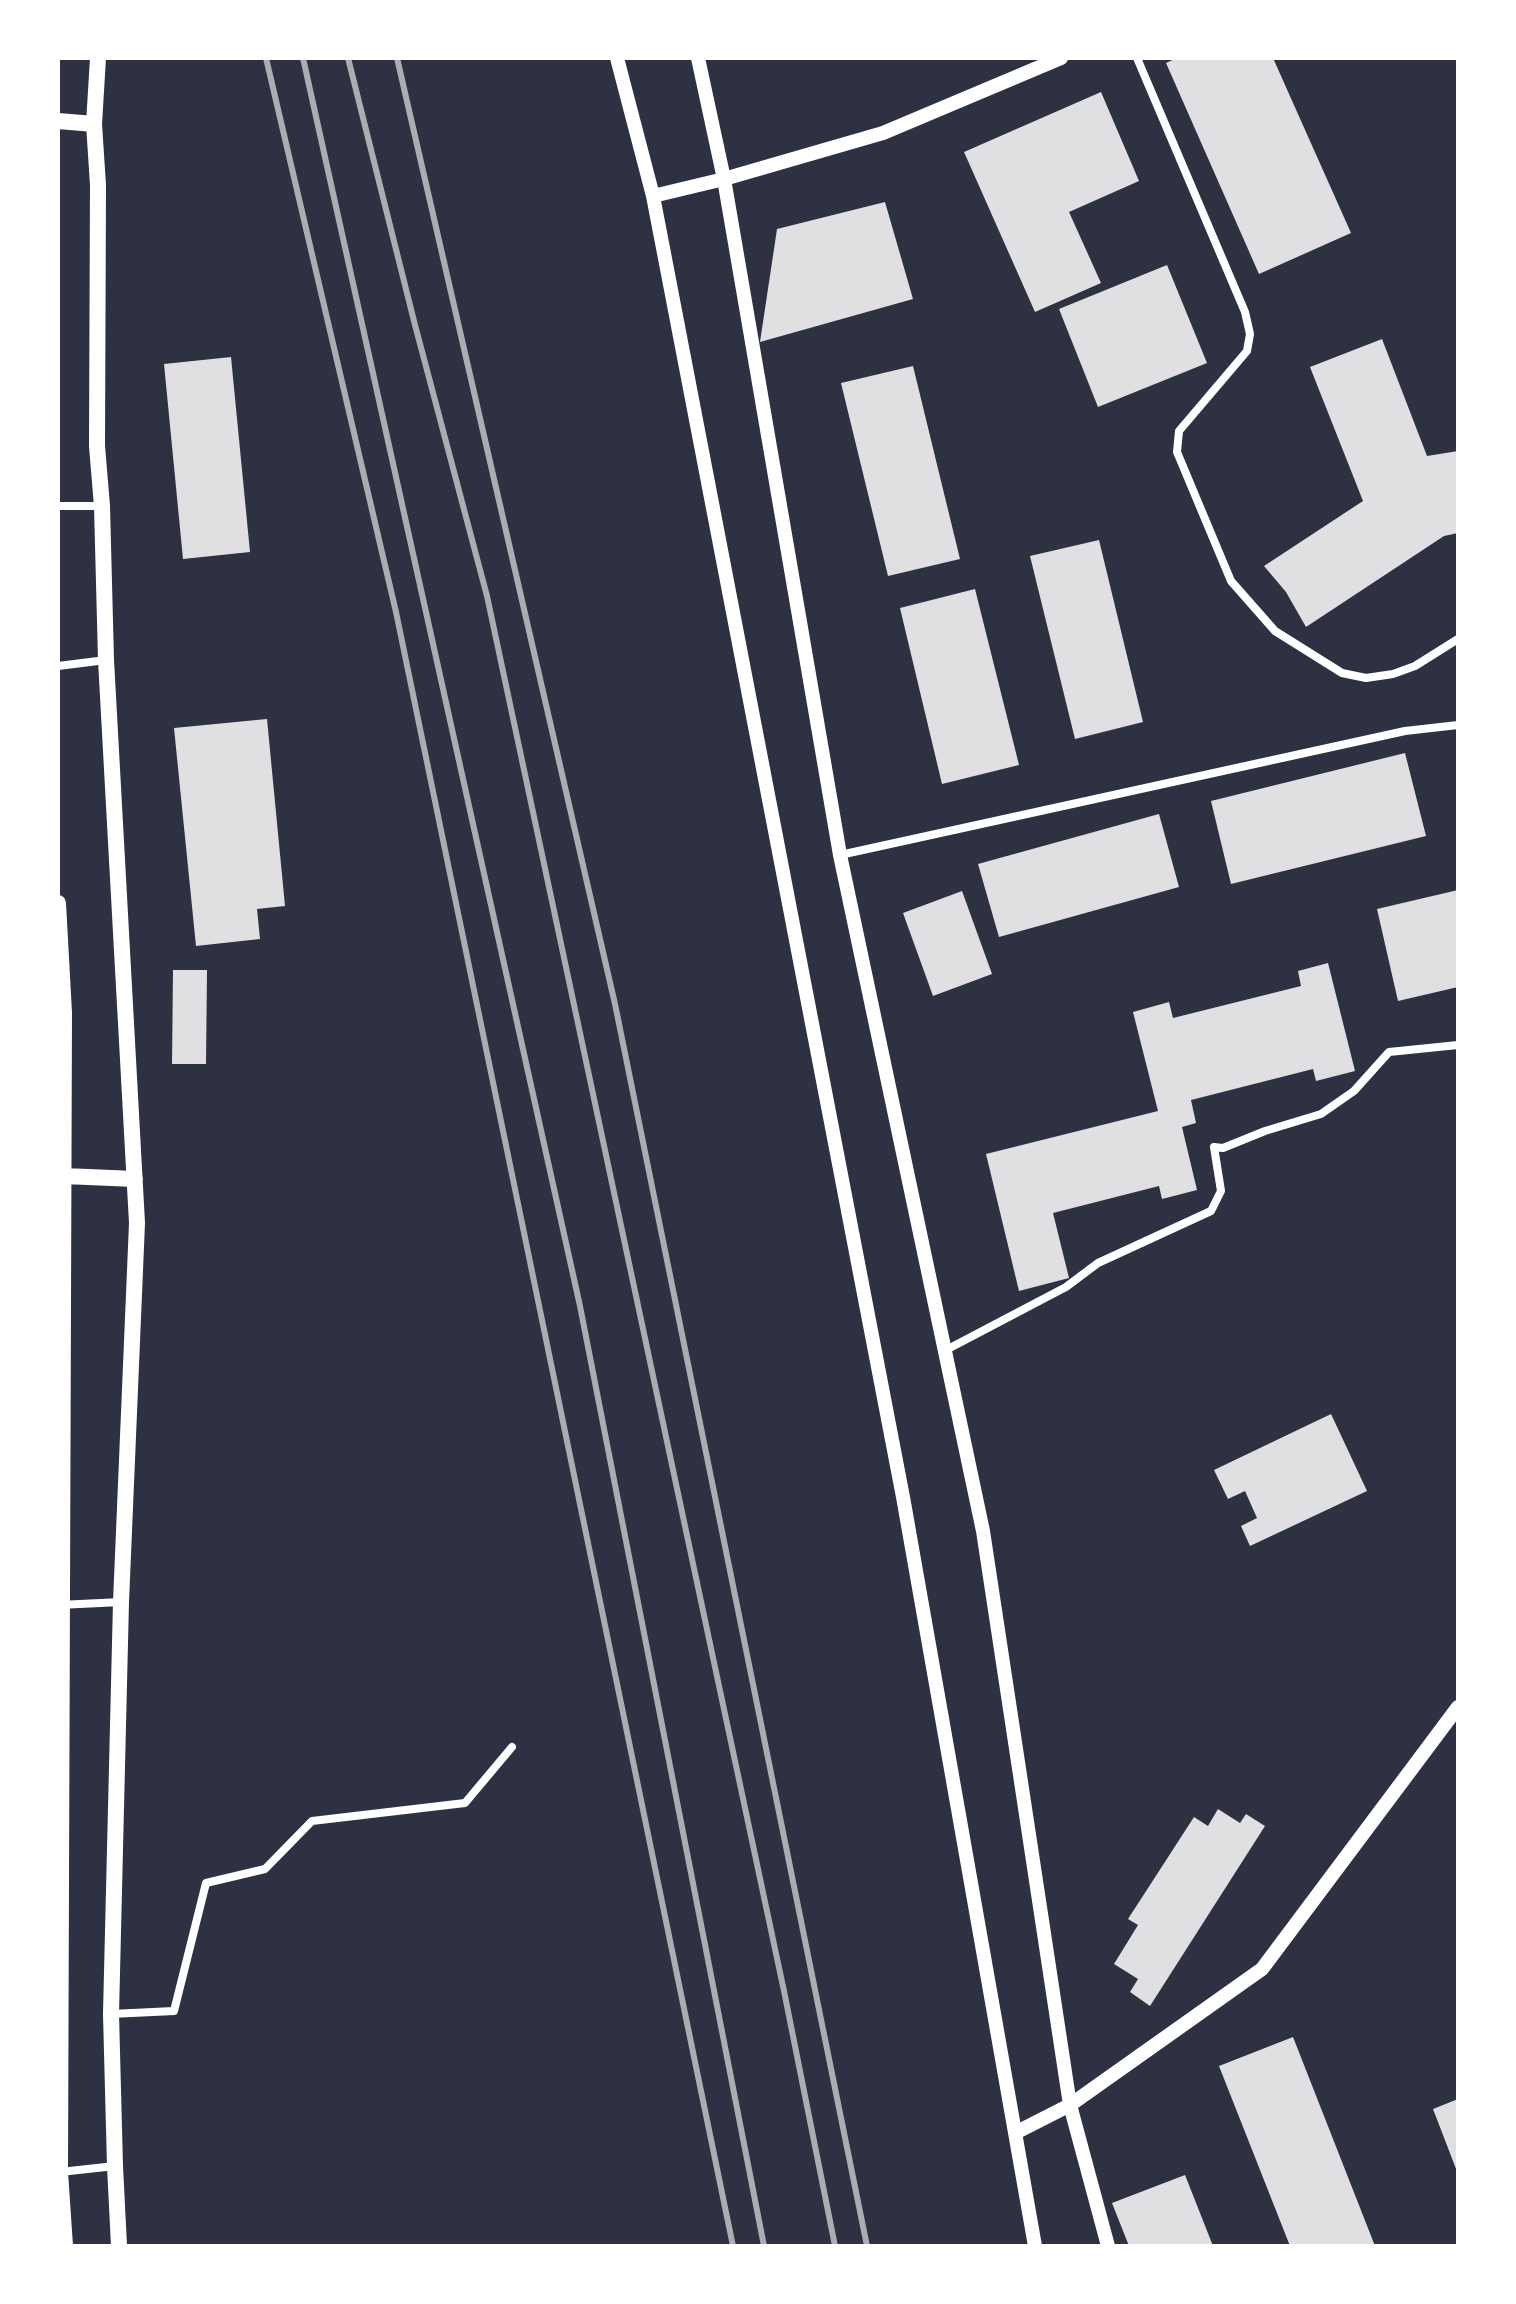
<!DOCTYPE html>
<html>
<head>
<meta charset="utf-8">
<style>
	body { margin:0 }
	#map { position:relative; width:1516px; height:2304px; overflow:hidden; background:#2d3142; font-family:Rubik,sans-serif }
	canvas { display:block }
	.frame { position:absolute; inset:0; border:60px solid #fff; pointer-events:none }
</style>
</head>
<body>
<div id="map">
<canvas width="1516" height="2304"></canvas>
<div class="frame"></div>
</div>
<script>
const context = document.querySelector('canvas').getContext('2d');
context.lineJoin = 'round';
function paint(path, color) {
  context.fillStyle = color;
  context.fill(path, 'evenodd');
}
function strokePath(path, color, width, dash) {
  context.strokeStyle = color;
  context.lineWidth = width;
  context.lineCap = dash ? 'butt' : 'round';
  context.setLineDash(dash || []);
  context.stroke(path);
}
const building = new Path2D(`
	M 1177,58 L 1273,58 L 1351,233 L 1259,274 L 1166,63 Z
	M 1101,92 L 1139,181 L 1069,212 L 1101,283 L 1035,312 L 964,152 Z
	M 885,202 L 913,299 L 760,342 L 777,229 Z
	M 1167,265 L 1207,363 L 1098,407 L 1059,309 Z
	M 1382,339 L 1427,456 L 1458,451 L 1458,533 L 1444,536 L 1306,627 L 1286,592 L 1264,566 L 1363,501 L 1310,367 Z
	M 231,357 L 250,552 L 183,559 L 164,364 Z
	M 913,366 L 960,559 L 888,576 L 841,383 Z
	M 1099,540 L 1143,722 L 1075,739 L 1030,556 Z
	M 975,589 L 1019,765 L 942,784 L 900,608 Z
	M 267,719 L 285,906 L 257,909 L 260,939 L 196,946 L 174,728 Z
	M 1405,753 L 1426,836 L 1231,884 L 1211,801 Z
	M 1159,814 L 1179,887 L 999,937 L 978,864 Z
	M 1458,890 L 1458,987 L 1398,1001 L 1377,909 Z
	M 962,891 L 992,974 L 933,996 L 903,913 Z
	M 1328,963 L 1355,1071 L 1316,1081 L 1313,1069 L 1191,1100 L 1196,1123 L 1182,1127 L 1197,1190 L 1162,1199 L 1159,1186 L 1053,1213 L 1069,1278 L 1019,1291 L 986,1154 L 1158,1111 L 1133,1012 L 1169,1002 L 1173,1018 L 1301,986 L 1298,971 Z
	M 173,970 L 207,970 L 206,1064 L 172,1064 Z
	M 1331,1414 L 1367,1491 L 1250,1546 L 1241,1526 L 1257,1518 L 1245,1491 L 1228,1499 L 1214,1470 Z
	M 1218,1809 L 1240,1823 L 1246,1814 L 1265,1826 L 1150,2006 L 1130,1992 L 1138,1979 L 1114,1964 L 1138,1925 L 1128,1919 L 1194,1817 L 1208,1826 Z
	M 1293,2037 L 1375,2246 L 1290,2246 L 1219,2066 Z
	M 1458,2099 L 1458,2174 L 1433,2109 Z
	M 1185,2175 L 1213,2246 L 1129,2246 L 1112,2203 Z`);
const minor = new Path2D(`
	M 1137,58 L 1245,312 L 1250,334 L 1247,351 L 1179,431 L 1177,452 L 1231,581 L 1275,631 L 1342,673 L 1366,678 L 1393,674 L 1415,666 L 1458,639
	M 58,506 L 101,506
	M 58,666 L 106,660
	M 840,855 L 1405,731 L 1458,725
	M 946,1350 L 1066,1287 L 1098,1263 L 1211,1211 L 1221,1191 L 1214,1147 L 1223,1148 L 1265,1131 L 1321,1114 L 1354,1091 L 1389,1052 L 1458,1045
	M 59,1605 L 121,1602
	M 111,2014 L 174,2011 L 206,1883 L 265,1869 L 312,1821 L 465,1803 L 512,1747
	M 60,2172 L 115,2166`);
const tertiary = new Path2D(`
	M 617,58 L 653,196 L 903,1497 L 1035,2246
	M 698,58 L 724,179 L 840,855 L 983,1531 L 1070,2105 L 1108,2246
	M 653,196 L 724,179 L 883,133 L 1061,58
	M 1015,2133 L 1070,2105 L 1262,1969 L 1458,1707`);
const secondary = new Path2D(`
	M 98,58 L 94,124 L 98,185 L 97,446 L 102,506 L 106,660 L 137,1223 L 121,1602 L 111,2014 L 115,2166 L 119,2246
	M 58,121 L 94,124
	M 58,903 L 64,1013 L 60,2172 L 65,2246
	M 64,1176 L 135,1179`);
const rail = new Path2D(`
	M 266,58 L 396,612 L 733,2246
	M 303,58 L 580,1306 L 764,2246
	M 348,58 L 415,325 L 487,596 L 784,1991 L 835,2246
	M 397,58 L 615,1004 L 867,2246`);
paint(building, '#e0e0e3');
strokePath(minor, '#fff', 8);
strokePath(tertiary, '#fff', 14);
strokePath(secondary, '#fff', 16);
strokePath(rail, '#abadb3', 6);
</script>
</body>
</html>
